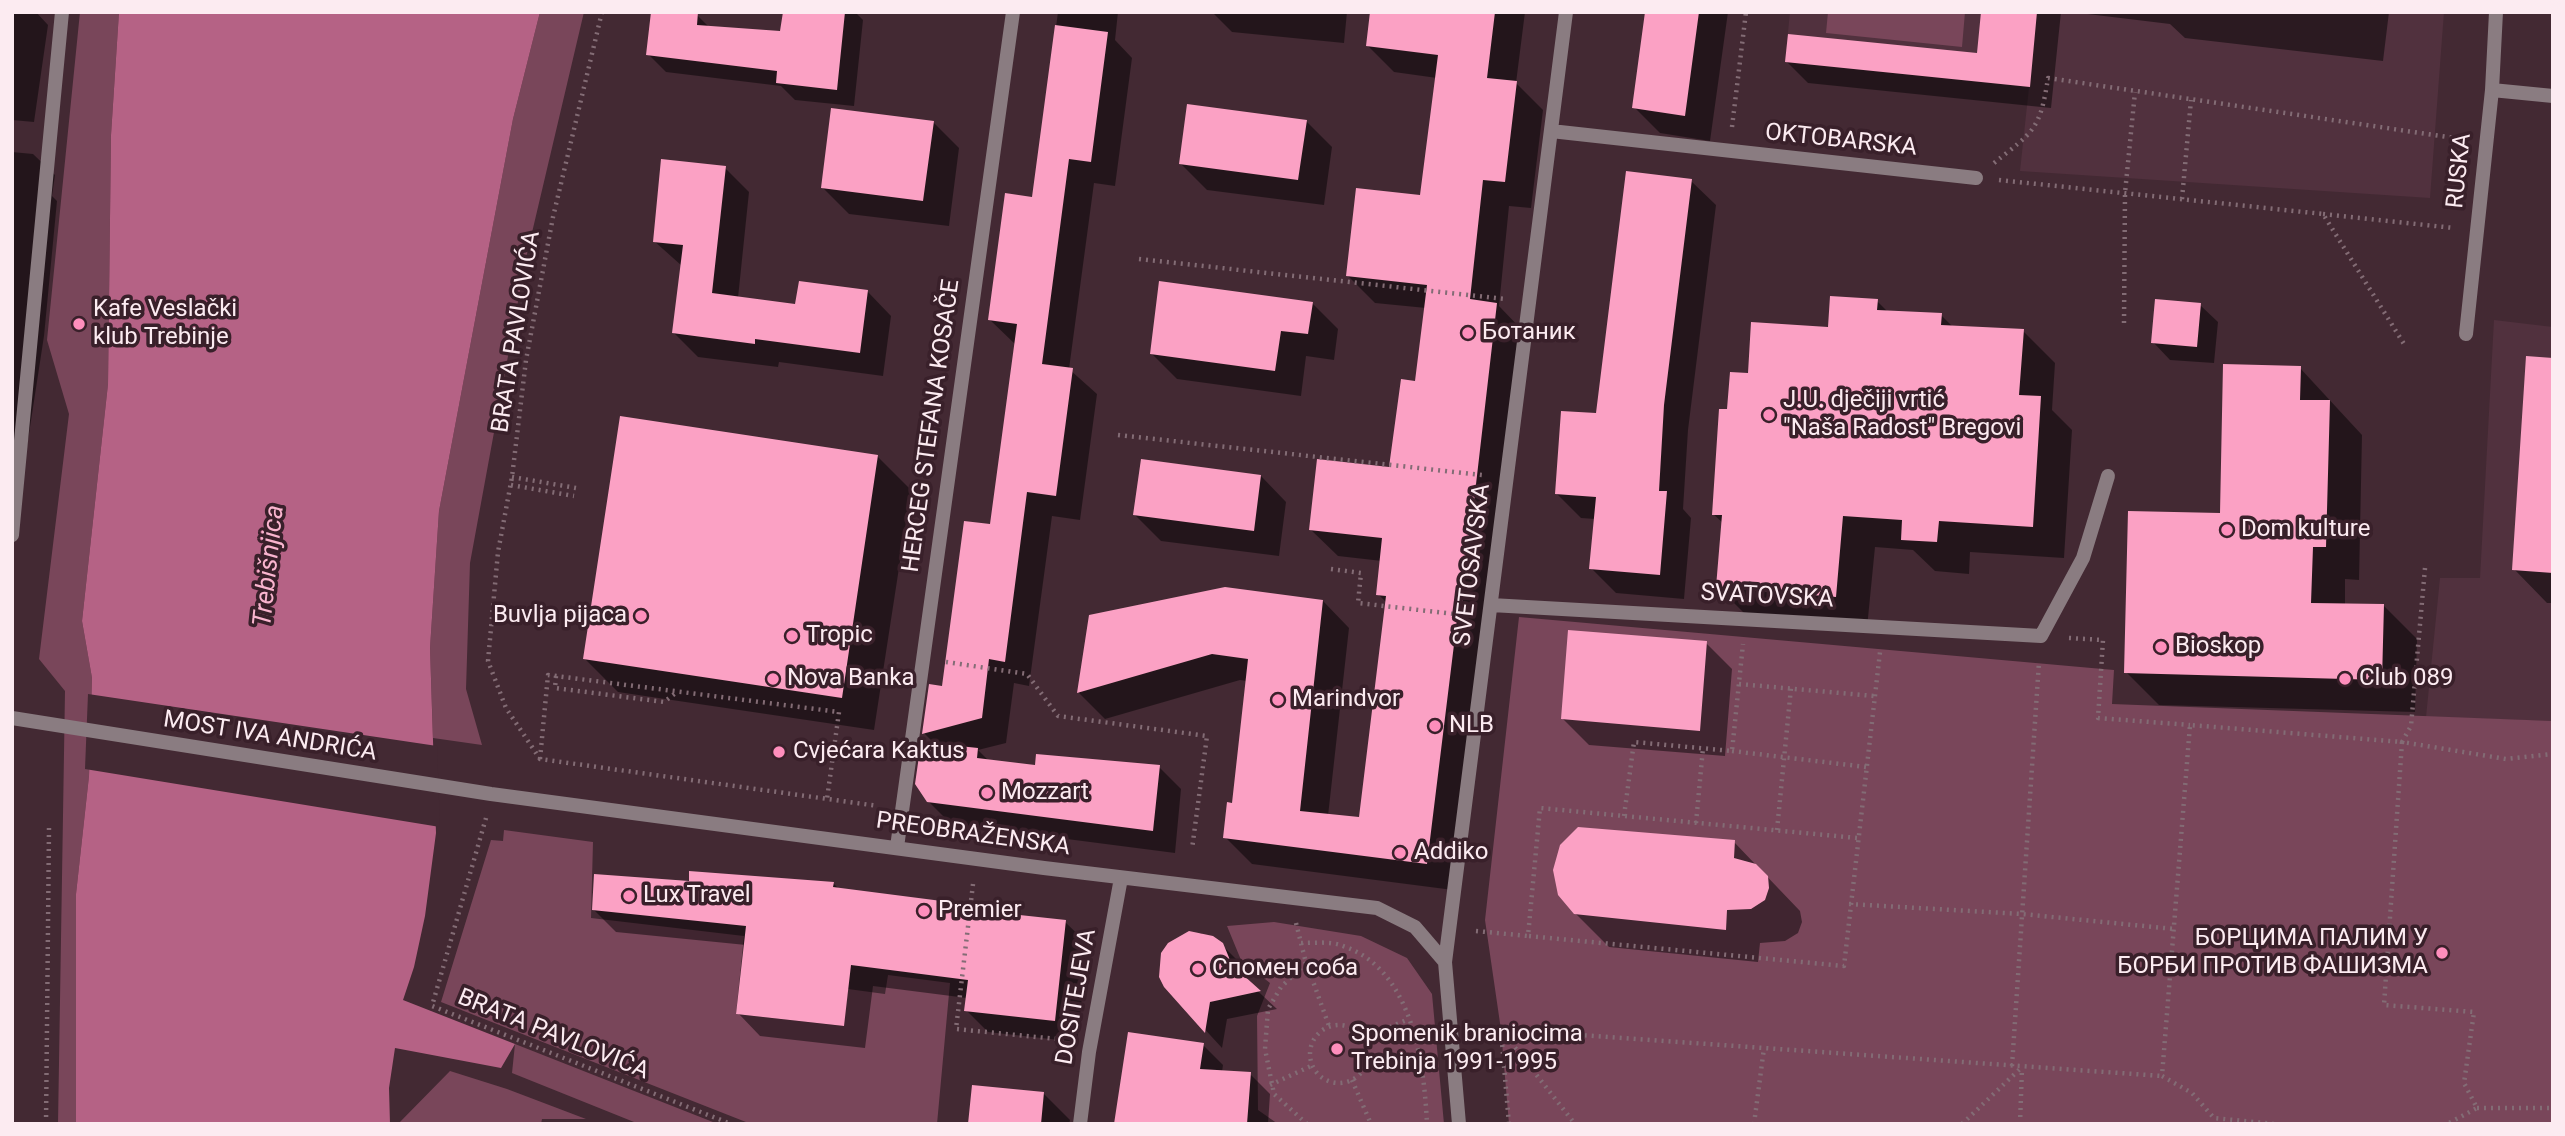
<!DOCTYPE html>
<html>
<head>
<meta charset="utf-8">
<style>
	body { margin:0 }
	#map { position:relative; width:2565px; height:1136px; overflow:hidden; background:#432933; font-family:Roboto,sans-serif }
	canvas { display:block }
	.frame { position:absolute; inset:0; border:14px solid #fcebf1; pointer-events:none }
</style>
</head>
<body>
<div id="map">
<canvas width="2565" height="1136"></canvas>
<div class="frame"></div>
</div>
<script>
const context = document.querySelector('canvas').getContext('2d');
context.lineJoin = 'round';
function paint(path, color) {
  context.fillStyle = color;
  context.fill(path, 'evenodd');
}
function strokePath(path, color, width, dash) {
  context.strokeStyle = color;
  context.lineWidth = width;
  context.lineCap = dash ? 'butt' : 'round';
  context.setLineDash(dash || []);
  context.stroke(path);
}
function write(font, color, halo, rows, align = 'center') {
  context.font = font + ' Roboto,sans-serif';
  context.lineWidth = 7;
  context.setLineDash([]);
  context.textBaseline = 'middle';
  context.strokeStyle = halo;
  context.fillStyle = color;
  for (const [text, x, y, turn = 0] of rows) {
    context.save();
    context.translate(x, y);
    context.rotate((+turn || 0) * Math.PI / 180);
    context.textAlign = isNaN(turn) ? turn : align;
    if (halo) context.strokeText(text, 0, 0);
    context.fillText(text, 0, 0);
    context.restore();
  }
}
const built = new Path2D(`
	M 1790,12 L 2444,12 L 2430,198 L 2020,171 L 2029,87 L 1785,62 Z
	M 2494,320 L 2553,327 L 2553,721 L 2426,717 L 2440,578 L 2480,578 Z`);
const green = new Path2D(`
	M 80,12 L 119,12 L 111,135 L 108,384 L 82,621 L 92,678 L 89,776 L 76,894 L 76,1124 L 58,1124 L 65,691 L 39,659 L 69,414 L 47,340 Z
	M 540,12 L 584,12 L 526,258 L 470,563 L 466,689 L 482,745 L 433,738 L 430,648 L 439,511 L 513,119 Z
	M 1828,12 L 1965,12 L 1962,47 L 1826,33 Z
	M 1519,617 L 2114,670 L 2112,704 L 2553,721 L 2553,1124 L 1509,1124 L 1501,1030 L 1485,920 Z
	M 504,830 L 593,842 L 591,918 L 744,936 L 736,1014 L 843,1026 L 848,989 L 885,994 L 888,975 L 950,983 L 937,1124 L 751,1124 L 441,1002 L 491,840 L 503,841 Z
	M 1274,922 L 1361,936 L 1407,958 L 1432,994 L 1444,1124 L 1278,1124 L 1258,1110 L 1257,1016 L 1270,983 L 1241,960 L 1227,926 Z
	M 515,1044 L 718,1124 L 639,1124 L 512,1073 Z
	M 450,1071 L 507,1089 L 586,1119 L 542,1119 L 541,1124 L 398,1124 Z`);
const water = new Path2D(`
	M 119,12 L 540,12 L 513,119 L 439,511 L 430,648 L 436,833 L 425,916 L 414,967 L 403,1000 L 515,1044 L 501,1068 L 395,1048 L 389,1088 L 390,1124 L 76,1124 L 76,894 L 89,776 L 92,678 L 82,621 L 108,384 L 111,135 Z`);
const pier = new Path2D(`
	M 88,694 L 437,746 L 440,827 L 85,769 Z`);
const shadow = new Path2D(`
	M 12,12 L 36,12 L 48,25 L 34,122 L 12,120 Z
	M 784,12 L 855,12 L 863,20 L 854,106 L 795,100 L 781,86 L 666,72 L 648,54 L 697,15 L 710,28 L 781,33 Z
	M 1058,12 L 1118,12 L 1115,40 L 1132,58 L 1115,186 L 1094,183 L 1069,369 L 1097,394 L 1080,520 L 1052,516 L 1029,686 L 1014,683 L 1006,743 L 978,750 L 989,761 L 1036,767 L 1159,767 L 1181,789 L 1175,853 L 951,824 L 928,801 L 936,745 L 924,733 L 931,686 L 943,688 L 992,526 L 1016,345 L 990,320 L 1033,199 Z
	M 1212,12 L 1347,12 L 1344,43 L 1232,32 Z
	M 1372,12 L 1525,12 L 1516,83 L 1543,110 L 1531,208 L 1509,206 L 1499,306 L 1523,331 L 1453,890 L 1252,864 L 1225,837 L 1234,805 L 1247,681 L 1240,680 L 1105,719 L 1079,693 L 1090,616 L 1323,601 L 1349,628 L 1328,816 L 1361,819 L 1387,603 L 1378,594 L 1382,561 L 1338,556 L 1311,530 L 1391,469 L 1417,383 L 1426,308 L 1375,303 L 1348,276 L 1421,197 L 1437,78 L 1394,72 L 1367,45 Z
	M 1647,12 L 1728,12 L 1710,141 L 1660,133 L 1634,107 Z
	M 1983,12 L 2061,12 L 2051,108 L 1808,83 L 1786,61 L 1978,55 Z
	M 2071,12 L 2389,12 L 2383,61 L 2185,38 L 2170,24 Z
	M 1306,121 L 1332,147 L 1324,205 L 1207,190 L 1181,164 Z
	M 933,122 L 959,148 L 949,226 L 849,214 L 823,188 Z
	M 12,152 L 33,154 L 55,175 L 52,196 L 57,201 L 44,336 L 26,453 L 12,451 Z
	M 725,168 L 749,192 L 738,298 L 797,306 L 868,292 L 891,316 L 883,376 L 779,362 L 778,367 L 698,357 L 674,333 L 682,266 L 654,241 Z
	M 1691,181 L 1716,205 L 1688,430 L 1683,509 L 1691,518 L 1684,599 L 1616,593 L 1591,568 L 1595,519 L 1581,518 L 1557,494 L 1598,415 Z
	M 1877,301 L 1889,313 L 1941,315 L 1953,327 L 2023,331 L 2055,363 L 2052,410 L 2072,430 L 2064,558 L 1970,552 L 1969,574 L 1935,571 L 1913,550 L 1875,547 L 1867,628 L 1750,619 L 1717,586 L 1723,523 L 1713,514 L 1729,411 L 1749,375 Z
	M 1312,303 L 1338,329 L 1334,360 L 1306,356 L 1301,396 L 1177,379 L 1151,353 Z
	M 2200,305 L 2218,322 L 2214,363 L 2170,360 L 2153,342 Z
	M 2553,359 L 2553,603 L 2547,603 L 2514,569 Z
	M 2300,368 L 2362,435 L 2359,580 L 2345,579 L 2345,605 L 2384,606 L 2417,639 L 2415,712 L 2159,705 L 2126,672 L 2222,515 Z
	M 877,456 L 911,490 L 874,730 L 618,692 L 585,659 Z
	M 1261,476 L 1286,502 L 1279,556 L 1161,541 L 1135,515 Z
	M 1706,643 L 1732,669 L 1725,756 L 1589,745 L 1563,719 Z
	M 1734,842 L 1800,911 L 1802,922 L 1798,933 L 1785,941 L 1760,943 L 1758,962 L 1609,947 L 1575,913 Z
	M 690,883 L 833,883 L 839,889 L 964,906 L 969,911 L 1065,922 L 1088,944 L 1077,1042 L 988,1032 L 966,1010 L 967,998 L 873,986 L 865,1048 L 760,1036 L 738,1013 L 746,945 L 616,932 L 594,910 Z
	M 1201,933 L 1222,945 L 1240,963 L 1248,982 L 1277,1009 L 1227,1019 L 1222,1048 L 1166,987 L 1170,944 L 1179,937 Z
	M 1203,1045 L 1223,1065 L 1222,1072 L 1250,1074 L 1270,1094 L 1268,1124 L 1116,1124 Z
	M 1044,1094 L 1070,1120 L 1069,1124 L 970,1124 Z`);
const building = new Path2D(`
	M 651,12 L 698,12 L 697,25 L 780,31 L 783,12 L 845,12 L 837,90 L 776,83 L 777,71 L 646,55 Z
	M 1370,12 L 1495,12 L 1487,78 L 1517,81 L 1505,182 L 1483,180 L 1470,299 L 1497,303 L 1462,605 L 1459,604 L 1427,864 L 1223,838 L 1227,802 L 1232,803 L 1248,659 L 1212,654 L 1077,693 L 1089,615 L 1225,587 L 1323,600 L 1300,811 L 1359,817 L 1386,596 L 1376,595 L 1382,538 L 1309,530 L 1317,459 L 1389,467 L 1401,379 L 1415,381 L 1427,285 L 1346,276 L 1356,188 L 1420,195 L 1438,55 L 1366,46 Z
	M 1645,12 L 1699,12 L 1685,116 L 1632,108 Z
	M 1981,12 L 2037,12 L 2030,87 L 1785,62 L 1788,34 L 1977,53 Z
	M 1055,25 L 1108,32 L 1091,162 L 1069,159 L 1042,364 L 1073,368 L 1056,496 L 1027,492 L 1005,662 L 989,659 L 982,718 L 922,734 L 929,684 L 942,686 L 964,521 L 990,524 L 1017,324 L 988,320 L 1005,193 L 1032,197 Z
	M 1187,104 L 1307,120 L 1298,180 L 1179,164 Z
	M 831,108 L 934,121 L 923,201 L 821,188 Z
	M 661,159 L 726,166 L 712,293 L 795,304 L 799,281 L 868,290 L 860,353 L 755,339 L 755,344 L 672,333 L 683,245 L 653,242 Z
	M 1626,171 L 1692,179 L 1664,405 L 1659,491 L 1667,491 L 1660,575 L 1589,569 L 1596,497 L 1555,494 L 1561,411 L 1596,413 Z
	M 1159,281 L 1313,302 L 1308,334 L 1281,331 L 1275,371 L 1150,354 Z
	M 1830,296 L 1878,299 L 1877,310 L 1942,313 L 1941,325 L 2024,329 L 2019,395 L 2041,396 L 2033,527 L 1939,521 L 1937,542 L 1901,540 L 1902,520 L 1843,516 L 1836,597 L 1716,587 L 1722,515 L 1712,515 L 1719,409 L 1727,409 L 1730,372 L 1748,373 L 1751,322 L 1828,327 Z
	M 2155,299 L 2201,303 L 2197,347 L 2151,343 Z
	M 2526,356 L 2553,358 L 2553,573 L 2512,570 Z
	M 2223,364 L 2301,366 L 2300,400 L 2330,400 L 2326,547 L 2313,547 L 2311,603 L 2384,604 L 2382,680 L 2124,673 L 2128,511 L 2220,513 Z
	M 620,416 L 878,455 L 842,698 L 583,659 Z
	M 1141,459 L 1261,475 L 1254,531 L 1133,515 Z
	M 1568,630 L 1707,641 L 1700,731 L 1561,719 Z
	M 921,742 L 978,748 L 977,758 L 1035,765 L 1036,754 L 1160,765 L 1153,831 L 927,802 L 915,784 Z
	M 1578,827 L 1735,840 L 1734,858 L 1756,864 L 1768,876 L 1769,888 L 1765,900 L 1751,909 L 1727,910 L 1726,930 L 1574,914 L 1558,895 L 1553,870 L 1560,845 Z
	M 689,871 L 834,882 L 833,887 L 965,904 L 964,909 L 1066,920 L 1055,1021 L 964,1011 L 968,980 L 851,965 L 844,1026 L 736,1014 L 746,926 L 592,910 L 594,874 L 689,881 Z
	M 1189,931 L 1213,936 L 1223,943 L 1232,965 L 1261,991 L 1210,1002 L 1205,1033 L 1164,987 L 1159,977 L 1161,953 L 1168,943 Z
	M 1128,1032 L 1204,1043 L 1200,1069 L 1251,1072 L 1247,1124 L 1114,1124 Z
	M 972,1085 L 1044,1092 L 1041,1124 L 968,1124 Z`);
const path = new Path2D(`
	M 602,12 L 553,217 L 526,360 L 512,477 L 498,552 L 488,661 L 506,708 L 540,759 L 878,806
	M 1732,127 L 1746,12
	M 1994,163 C 2034,131 2040,130 2048,78 L 2461,139
	M 1999,180 L 2323,214 L 2404,344
	M 2182,199 L 2191,100
	M 2323,214 L 2454,228
	M 1139,259 L 1505,299
	M 2124,323 L 2125,193 L 2135,92
	M 1118,435 L 1482,475
	M 512,477 L 576,488
	M 511,485 L 574,496
	M 2425,568 L 2411,726 L 2402,742 L 2506,759 L 2553,754
	M 1331,569 L 1361,573 L 1358,603 L 1463,615
	M 2069,638 L 2103,640 L 2098,718 L 2190,725
	M 946,662 L 1027,674 L 1058,716 L 1207,736 L 1192,849
	M 556,676 L 555,688 L 664,702 L 677,692
	M 1739,684 L 1874,696
	M 1732,751 L 1866,767
	M 540,759 L 548,675 L 839,712 L 827,799
	M 1624,816 L 1634,742 L 1732,751 L 1743,644
	M 486,818 L 432,1006 L 731,1124
	M 1696,823 L 1703,748
	M 1777,830 L 1791,688
	M 1857,838 L 1540,808 L 1528,936 L 1844,966 L 1880,652
	M 973,884 L 956,1029 L 1067,1040
	M 1849,904 L 2022,914 L 2174,929
	M 1296,923 L 1305,959 L 1329,1026
	M 1476,931 L 1528,936
	M 1301,943 C 1314,943 1331,941 1343,946 C 1412,969 1424,1061 1427,1124
	M 1306,963 L 1281,987 L 1268,1009 L 1265,1049 L 1274,1094 L 1307,1124
	M1310 1054a29 29 0 1 1 58 0a29 29 0 1 1-58 0Z
	M 1480,1028 L 2162,1076
	M 1501,1031 L 1509,1124
	M 1502,1031 L 1575,1124
	M 1364,1038 L 1409,1019
	M 2012,1066 L 2039,662
	M 1352,1080 L 1371,1124
	M 1270,1085 L 1311,1066
	M 2477,1108 L 2553,1108
	M 46,1124 L 49,828
	M 1754,1124 L 1764,1048
	M 1962,1124 L 2022,1067
	M 2020,1124 L 2022,1068
	M 2274,1124 L 2214,1118 L 2192,1093 L 2162,1076 L 2190,725 L 2402,742 L 2384,1005 L 2474,1012 L 2464,1083 L 2477,1108 L 2447,1124`);
const street = new Path2D(`
	M 2492,90 L 2553,96
	M 1551,131 L 1976,178
	M 2466,334 L 2492,90 L 2496,12
	M 12,535 L 62,12
	M 1491,605 L 2041,636 L 2083,558 L 2108,476
	M 12,718 L 491,794 L 1044,868 L 1377,908 L 1415,927 L 1445,962
	M 897,847 L 1013,12
	M 1080,1124 L 1089,1052 L 1121,878
	M 1459,1124 L 1445,962 L 1566,12`);
const markers = [
	[79,324,7,"#fe8ebc"],
	[1468,333,7,"#fe8ebc"],
	[1769,415,7,"#fe8ebc"],
	[2227,530,7,"#fe8ebc"],
	[641,616,7,"#fe8ebc"],
	[792,636,7,"#fe8ebc"],
	[2161,647,7,"#fe8ebc"],
	[773,679,7,"#fe8ebc"],
	[2345,679,7,"#fe8ebc"],
	[1278,700,7,"#fe8ebc"],
	[1435,726,7,"#fe8ebc"],
	[779,752,7,"#fe8ebc"],
	[987,793,7,"#fe8ebc"],
	[1400,853,7,"#fe8ebc"],
	[629,896,7,"#fe8ebc"],
	[924,911,7,"#fe8ebc"],
	[2442,953,7,"#fe8ebc"],
	[1198,969,7,"#fe8ebc"],
	[1337,1049,7,"#fe8ebc"]
];
const streetNames = [
	["OKTOBARSKA",1841,141,6],
	["RUSKA",2460,171,-84],
	["BRATA PAVLOVIĆA",517,332,-81],
	["HERCEG STEFANA KOSAČE",932,426,-82],
	["SVETOSAVSKA",1473,565,-83],
	["SVATOVSKA",1767,597,3],
	["MOST IVA ANDRIĆA",270,737,9],
	["PREOBRAŽENSKA",973,835,8],
	["DOSITEJEVA",1077,997,-80],
	["BRATA PAVLOVIĆA",553,1035,22]
];
const poiNames = [
	["Kafe Veslački",93,310],
	["klub Trebinje",93,338],
	["Ботаник",1482,333],
	["J.U. dječiji vrtić",1783,401],
	["\"Naša Radost\" Bregovi",1783,429],
	["Dom kulture",2241,530],
	["Buvlja pijaca",627,616,"right"],
	["Tropic",806,636],
	["Bioskop",2175,647],
	["Nova Banka",787,679],
	["Club 089",2359,679],
	["Marindvor",1292,700],
	["NLB",1449,726],
	["Cvjećara Kaktus",793,752],
	["Mozzart",1001,793],
	["Addiko",1414,853],
	["Lux Travel",643,896],
	["Premier",938,911],
	["БОРЦИМА ПАЛИМ У",2428,939,"right"],
	["БОРБИ ПРОТИВ ФАШИЗМА",2428,967,"right"],
	["Спомен соба",1212,969],
	["Spomenik braniocima",1351,1035],
	["Trebinja 1991-1995",1351,1063]
];
const waterNames = [
	["Trebišnjica",270,566,-84]
];
paint(built, '#51313e');
paint(green, '#79465a');
paint(water, '#b56285');
paint(pier, '#432933');
paint(shadow, '#0007');
paint(building, '#fba1c4');
strokePath(path, '#836c75', 4.5, [2, 5]);
strokePath(street, '#8a7c81', 14);
for (const [x, y, r, color] of markers) {
  const dot = new Path2D();
  dot.arc(x, y, r, 0, 2 * Math.PI);
  context.fillStyle = color;
  context.fill(dot);
  strokePath(dot, '#39202a', 2.5);
}
write('24px', '#fcebf1', '#39202a', streetNames);
write('24px', '#fcebf1', '#39202a', poiNames, 'left');
write('italic 26px', '#fab5cf', '#39202a', waterNames);
</script>
</body>
</html>
